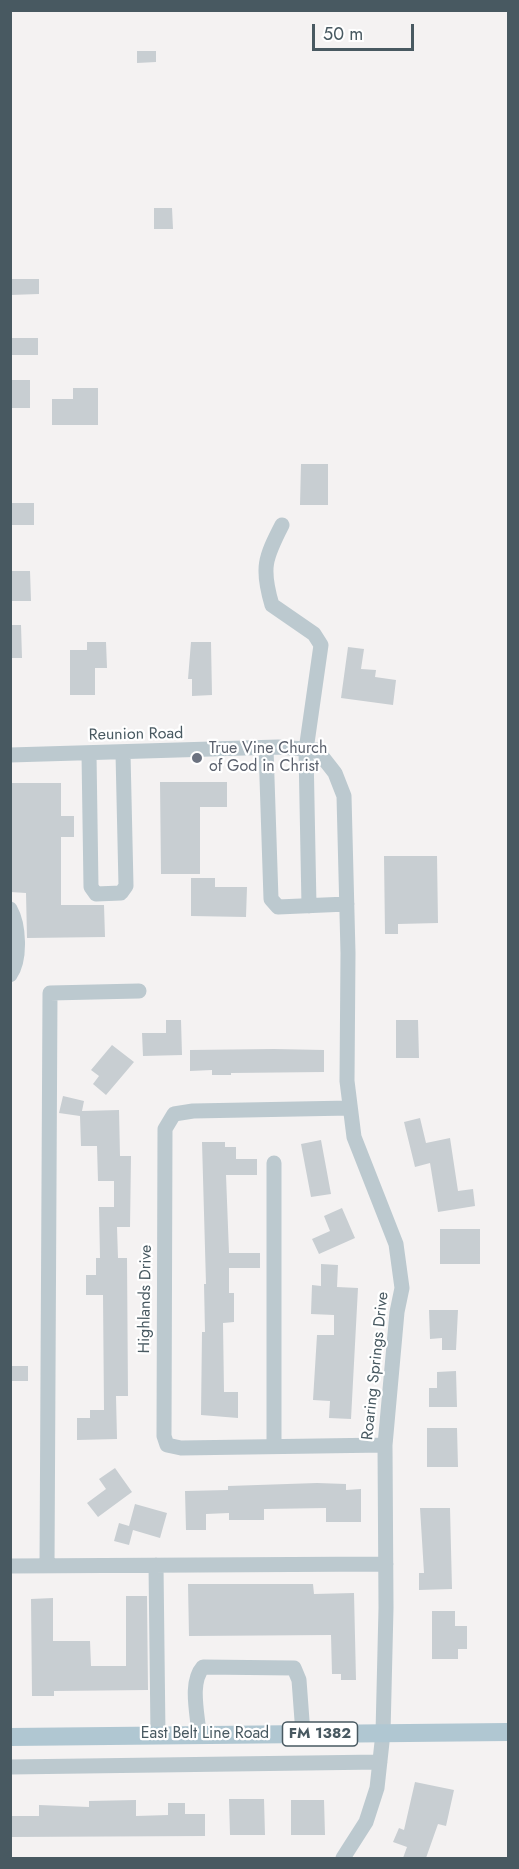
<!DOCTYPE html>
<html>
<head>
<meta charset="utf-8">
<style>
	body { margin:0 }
	#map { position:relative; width:519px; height:1869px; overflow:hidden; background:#f4f2f2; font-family:Jost,sans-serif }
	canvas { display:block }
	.frame { position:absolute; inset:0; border:12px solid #485961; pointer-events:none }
	.scale { position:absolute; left:312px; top:24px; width:102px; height:27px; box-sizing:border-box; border:3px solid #485961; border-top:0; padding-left:8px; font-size:18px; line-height:21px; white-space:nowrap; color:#485961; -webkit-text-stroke:4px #fff; paint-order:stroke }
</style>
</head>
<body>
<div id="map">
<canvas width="519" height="1869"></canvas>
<div class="frame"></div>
<div class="scale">50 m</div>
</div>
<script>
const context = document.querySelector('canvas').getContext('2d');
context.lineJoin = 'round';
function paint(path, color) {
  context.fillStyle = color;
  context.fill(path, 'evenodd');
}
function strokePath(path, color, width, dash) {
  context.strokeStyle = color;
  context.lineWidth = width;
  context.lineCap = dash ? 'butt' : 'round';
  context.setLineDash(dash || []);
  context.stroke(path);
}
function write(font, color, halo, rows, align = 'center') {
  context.font = font + ' Jost,sans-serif';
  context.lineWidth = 4.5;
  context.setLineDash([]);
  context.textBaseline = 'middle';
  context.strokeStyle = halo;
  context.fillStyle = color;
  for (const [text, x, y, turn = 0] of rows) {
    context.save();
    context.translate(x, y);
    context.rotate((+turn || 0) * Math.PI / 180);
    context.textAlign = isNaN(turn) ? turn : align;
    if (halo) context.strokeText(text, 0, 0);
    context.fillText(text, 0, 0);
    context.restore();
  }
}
const building = new Path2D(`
	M 137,51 L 156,51 L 156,62 L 137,63 Z
	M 154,208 L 172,208 L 173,229 L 154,229 Z
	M 10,279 L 39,279 L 39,294 L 10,295 Z
	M 10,338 L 38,338 L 38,355 L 10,355 Z
	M 10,380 L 30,380 L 30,408 L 10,408 Z
	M 73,388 L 98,388 L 98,425 L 52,425 L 52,399 L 73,399 Z
	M 301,464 L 328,464 L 328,505 L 300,505 Z
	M 10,503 L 34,503 L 34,525 L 10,525 Z
	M 10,571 L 30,571 L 31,601 L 10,601 Z
	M 10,625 L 21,625 L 22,658 L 10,658 Z
	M 87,642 L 106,642 L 107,668 L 95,668 L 95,695 L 70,695 L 70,650 L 87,650 Z
	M 191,642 L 211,642 L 212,695 L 192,696 L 192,679 L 188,679 Z
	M 348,647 L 364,649 L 361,669 L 376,670 L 375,677 L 396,680 L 393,705 L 341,698 Z
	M 160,782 L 227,782 L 227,807 L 200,807 L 200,874 L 161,874 Z
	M 10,783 L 61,783 L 61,816 L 74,816 L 74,837 L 61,837 L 61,905 L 104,905 L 105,937 L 27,938 L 26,893 L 10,892 Z
	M 384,856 L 437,856 L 438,923 L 398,924 L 398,934 L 385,934 Z
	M 191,878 L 215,878 L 215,887 L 247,887 L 246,917 L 191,916 Z
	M 166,1020 L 181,1020 L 182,1055 L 143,1056 L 142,1033 L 166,1033 Z
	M 396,1020 L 418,1020 L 419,1058 L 396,1058 Z
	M 112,1045 L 134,1062 L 106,1095 L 93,1084 L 99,1076 L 91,1070 Z
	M 274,1049 L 324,1050 L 324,1072 L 231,1073 L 231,1075 L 212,1075 L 212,1070 L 190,1071 L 190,1050 Z
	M 63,1096 L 84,1101 L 82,1111 L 119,1110 L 120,1156 L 131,1156 L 130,1227 L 117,1227 L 118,1258 L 127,1258 L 128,1396 L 116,1396 L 117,1439 L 77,1440 L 77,1418 L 90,1418 L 90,1410 L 104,1410 L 103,1295 L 86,1295 L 86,1275 L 96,1275 L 96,1258 L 100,1258 L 99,1207 L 114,1207 L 114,1181 L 98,1181 L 97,1146 L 81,1146 L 80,1116 L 59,1113 Z
	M 420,1118 L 426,1143 L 450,1138 L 458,1191 L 473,1189 L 475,1206 L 438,1212 L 430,1163 L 415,1167 L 404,1122 Z
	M 321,1140 L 331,1194 L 311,1197 L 301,1144 Z
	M 202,1142 L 225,1142 L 225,1147 L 236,1147 L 236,1159 L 257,1159 L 257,1175 L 226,1175 L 229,1253 L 260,1253 L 260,1268 L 229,1268 L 229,1293 L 234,1293 L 234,1322 L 223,1323 L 224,1392 L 238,1392 L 238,1418 L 201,1415 L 202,1332 L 205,1332 L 204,1284 L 206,1284 Z
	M 342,1208 L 355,1238 L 319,1254 L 312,1239 L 330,1231 L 324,1216 Z
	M 440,1229 L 480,1229 L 480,1264 L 440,1264 Z
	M 321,1264 L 338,1265 L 337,1287 L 358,1288 L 351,1419 L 329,1418 L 330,1401 L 313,1400 L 317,1335 L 334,1335 L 334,1315 L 311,1314 L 312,1285 L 321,1286 Z
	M 429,1310 L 458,1310 L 456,1350 L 442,1350 L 442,1338 L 430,1339 Z
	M 10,1366 L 28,1366 L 28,1381 L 10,1381 Z
	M 456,1371 L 457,1407 L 429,1407 L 429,1388 L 437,1388 L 437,1372 Z
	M 427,1428 L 457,1428 L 458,1467 L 427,1467 Z
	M 115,1468 L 132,1492 L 98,1517 L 87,1503 L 106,1489 L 99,1479 Z
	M 317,1483 L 346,1484 L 346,1490 L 361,1489 L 361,1522 L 326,1522 L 326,1508 L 264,1509 L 264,1520 L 229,1520 L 229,1513 L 206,1514 L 206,1530 L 186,1530 L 185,1491 L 228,1490 L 228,1486 Z
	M 135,1504 L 167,1513 L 160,1538 L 133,1530 L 129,1545 L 114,1541 L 119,1523 L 129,1526 Z
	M 420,1508 L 450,1508 L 452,1589 L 419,1590 L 419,1573 L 424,1573 Z
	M 188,1584 L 313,1584 L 314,1594 L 354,1593 L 356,1680 L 341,1680 L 341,1674 L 332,1674 L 331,1635 L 189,1636 Z
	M 126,1596 L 147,1596 L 148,1690 L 54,1691 L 54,1696 L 32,1696 L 31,1599 L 53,1598 L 53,1641 L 90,1641 L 91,1666 L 126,1666 Z
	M 432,1611 L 455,1611 L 455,1626 L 467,1626 L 467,1649 L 458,1649 L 458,1659 L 432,1659 Z
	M 415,1782 L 454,1790 L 446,1826 L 438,1824 L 426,1858 L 403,1858 L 407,1847 L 393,1842 L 399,1828 L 404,1830 Z
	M 229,1799 L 264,1799 L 265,1835 L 230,1835 Z
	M 136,1800 L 136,1816 L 168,1815 L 168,1803 L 185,1803 L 185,1814 L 205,1814 L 205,1836 L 10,1837 L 10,1816 L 39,1816 L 39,1805 L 89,1807 L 89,1801 Z
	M 291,1800 L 324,1800 L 325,1835 L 291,1835 Z`);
const minor = new Path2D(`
	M 282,525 C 265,558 261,568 272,605 L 314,634 L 321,645 L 306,750 L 309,906
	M 266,748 L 271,899 L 278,907 L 347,904
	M 89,754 L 91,887 L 96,894 L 121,893 L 126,886 L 123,753
	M 10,755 L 278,747 L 317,750 L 335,773 L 344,796 L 348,953 L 347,1081 L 354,1137 L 396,1244 L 402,1288 L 397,1312 L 385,1445 L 386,1608 L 383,1733 L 377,1788 L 366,1822 L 343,1858
	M 10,909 C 19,925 21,959 10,975
	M 350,1108 L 193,1111 L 174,1114 L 165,1129 L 164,1436 L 167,1445 L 181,1448 L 385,1445
	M 274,1446 L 274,1163
	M 156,1565 L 158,1735
	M 10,1566 L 386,1564
	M 47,1566 L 50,993 L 139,991
	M 199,1735 C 198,1715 189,1683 203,1667 L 294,1668 L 299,1680 L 303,1734
	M 10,1767 L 380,1762`);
const major = new Path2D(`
	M 10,1737 L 508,1732`);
const markers = [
	[197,758,6,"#6b7280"]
];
const shields = [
	[320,1734,75]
];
const shieldNames = [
	["FM 1382",320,1734]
];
const streetNames = [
	["Reunion Road",136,735,-1],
	["Highlands Drive",146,1299,-89],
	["Roaring Springs Drive",376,1366,-84],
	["East Belt Line Road",205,1734]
];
const worshipNames = [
	["True Vine Church",209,749],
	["of God in Christ",209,767]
];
paint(building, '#c8ced2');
strokePath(minor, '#bcc9cf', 15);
strokePath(major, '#b0c7d2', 18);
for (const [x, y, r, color] of markers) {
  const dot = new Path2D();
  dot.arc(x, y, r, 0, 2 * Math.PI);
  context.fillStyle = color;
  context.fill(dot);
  strokePath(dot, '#fff', 2);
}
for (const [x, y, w] of shields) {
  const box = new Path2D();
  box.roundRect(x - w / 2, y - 12, w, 24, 4.5);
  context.fillStyle = '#fff';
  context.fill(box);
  strokePath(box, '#485961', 1.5);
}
write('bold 15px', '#485961', null, shieldNames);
write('16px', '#485961', '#fff', streetNames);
write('16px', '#5b616d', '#fff', worshipNames, 'left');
</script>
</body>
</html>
